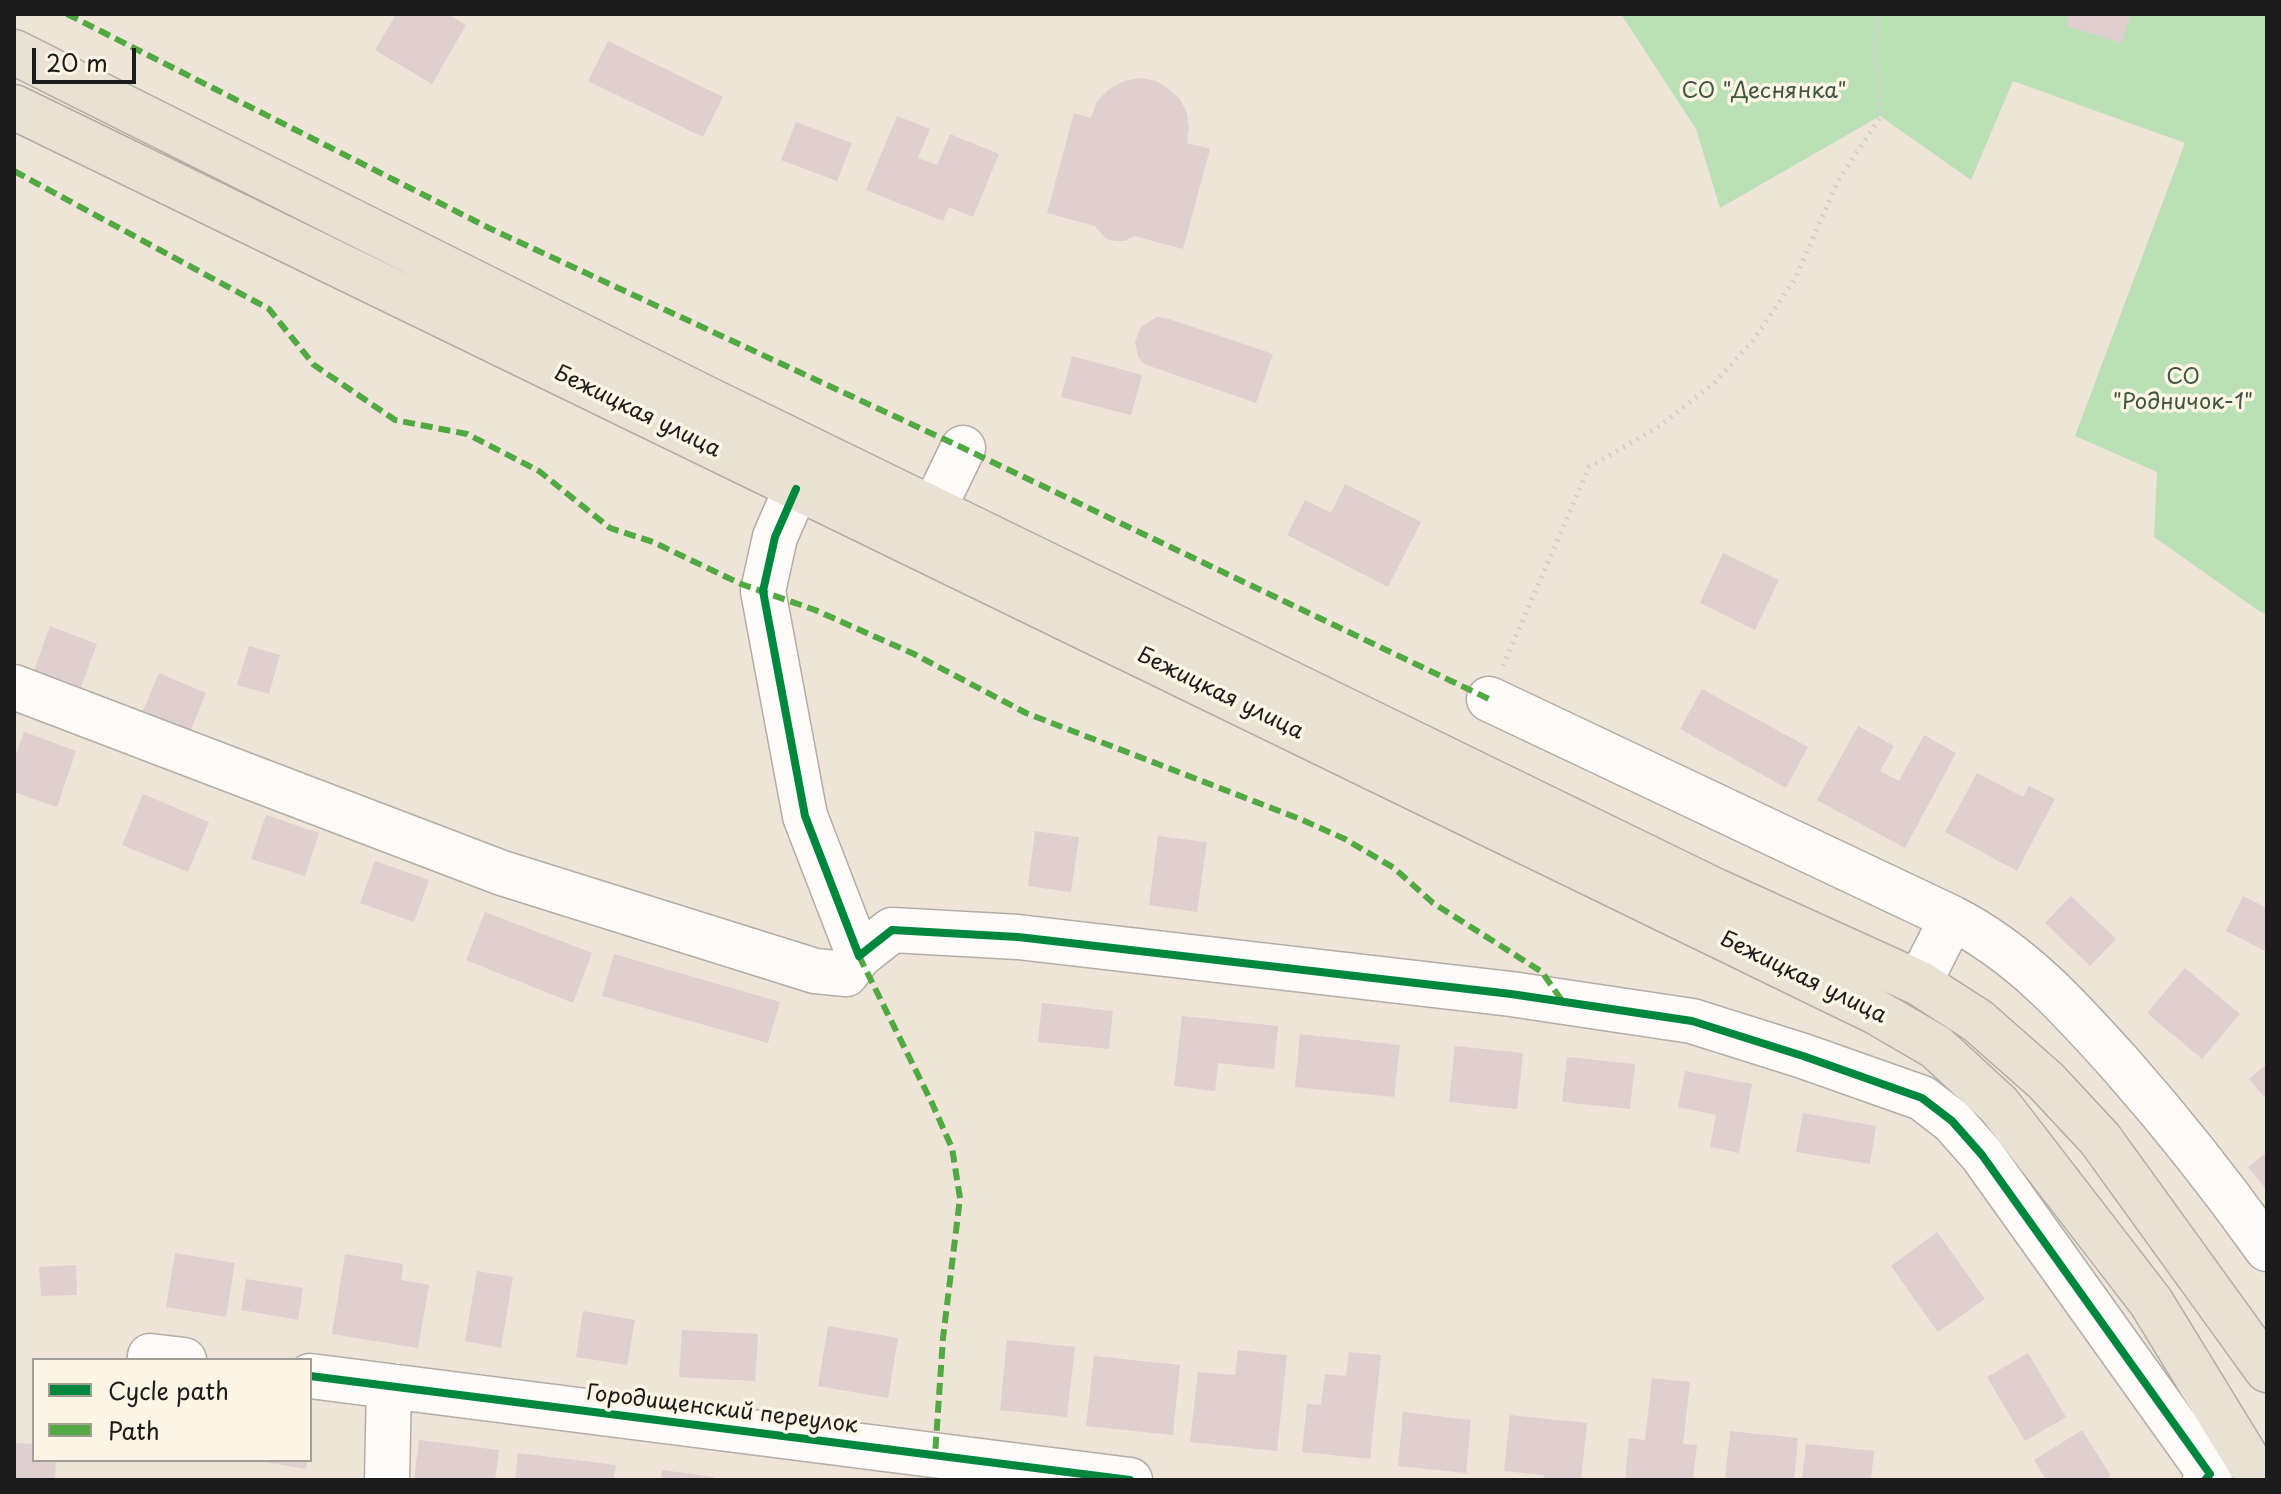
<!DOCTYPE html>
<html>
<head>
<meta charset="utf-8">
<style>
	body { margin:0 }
	#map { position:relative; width:2281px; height:1494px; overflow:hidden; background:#eee4d7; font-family:"Playpen Sans",sans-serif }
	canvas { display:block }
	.frame { position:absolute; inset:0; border:16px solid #1c1c1c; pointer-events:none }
	.legend { position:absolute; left:32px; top:1358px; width:280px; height:104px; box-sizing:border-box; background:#fcf5e5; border:2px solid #a29e95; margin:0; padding:10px 14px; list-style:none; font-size:24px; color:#1c1c1c }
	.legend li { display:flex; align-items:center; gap:16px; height:40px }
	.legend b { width:40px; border:2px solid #a29e95 }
	.scale { position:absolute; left:32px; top:48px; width:104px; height:36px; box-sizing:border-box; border:4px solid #1c1c1c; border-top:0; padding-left:10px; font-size:24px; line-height:28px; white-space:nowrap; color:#1c1c1c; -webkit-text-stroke:6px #fcf5e5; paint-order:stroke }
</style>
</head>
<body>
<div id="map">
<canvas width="2281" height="1494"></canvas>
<div class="frame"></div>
<ul class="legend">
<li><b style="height:10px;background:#00873e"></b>Cycle path</li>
<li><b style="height:10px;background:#52a943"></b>Path</li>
</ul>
<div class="scale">20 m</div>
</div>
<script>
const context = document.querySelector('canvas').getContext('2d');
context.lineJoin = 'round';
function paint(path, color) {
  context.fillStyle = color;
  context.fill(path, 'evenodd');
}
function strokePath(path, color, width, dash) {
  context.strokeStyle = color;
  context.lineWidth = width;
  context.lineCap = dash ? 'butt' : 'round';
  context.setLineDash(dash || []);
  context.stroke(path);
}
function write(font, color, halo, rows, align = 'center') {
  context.font = font + ' "Playpen Sans",sans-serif';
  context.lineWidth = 7;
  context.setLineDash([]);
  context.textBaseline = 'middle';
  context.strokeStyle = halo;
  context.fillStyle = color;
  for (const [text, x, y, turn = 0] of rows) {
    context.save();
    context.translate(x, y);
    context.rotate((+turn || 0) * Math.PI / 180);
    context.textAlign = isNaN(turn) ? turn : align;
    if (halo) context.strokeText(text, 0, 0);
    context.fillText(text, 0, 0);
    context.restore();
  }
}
const green = new Path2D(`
	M 1621,14 L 2267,14 L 2267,615 L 2259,611 L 2154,537 L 2157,472 L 2075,436 L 2185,143 L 2013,81 L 1971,180 L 1880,116 L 1720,208 L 1696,129 Z`);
const building = new Path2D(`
	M 396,14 L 447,14 L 466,25 L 432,84 L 375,50 Z
	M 2069,14 L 2131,14 L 2122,43 L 2066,26 Z
	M 608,41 L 723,97 L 703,137 L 588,81 Z
	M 1141,78 L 1156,81 L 1169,89 L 1180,99 L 1187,113 L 1189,128 L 1187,143 L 1210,149 L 1183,249 L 1134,236 L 1125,241 L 1116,241 L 1106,239 L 1095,226 L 1047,213 L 1074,113 L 1091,118 L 1097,101 L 1109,89 L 1124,81 Z
	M 897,116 L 930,129 L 918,158 L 937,165 L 950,134 L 999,154 L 973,217 L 949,207 L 943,221 L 866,190 Z
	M 796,122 L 852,143 L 837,181 L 781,160 Z
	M 1157,317 L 1166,318 L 1273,354 L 1256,403 L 1144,364 L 1138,357 L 1135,341 L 1142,326 Z
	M 1072,356 L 1142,375 L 1131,415 L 1061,397 Z
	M 1345,484 L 1421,522 L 1388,587 L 1287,535 L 1305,500 L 1331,513 Z
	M 1723,553 L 1779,580 L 1755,630 L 1700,603 Z
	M 50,626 L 97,644 L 81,687 L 34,670 Z
	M 249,646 L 280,655 L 269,694 L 237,685 Z
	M 159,673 L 206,693 L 185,744 L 137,725 Z
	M 1702,689 L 1808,747 L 1786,788 L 1680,729 Z
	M 1858,726 L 1894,746 L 1880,771 L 1899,781 L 1924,735 L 1956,753 L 1905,848 L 1817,800 Z
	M 24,732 L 76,751 L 57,807 L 14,792 L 14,760 Z
	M 1977,773 L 2023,797 L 2029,786 L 2055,799 L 2017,871 L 1945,832 Z
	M 143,794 L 209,822 L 188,872 L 122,845 Z
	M 266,815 L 319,833 L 305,876 L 251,859 Z
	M 1035,831 L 1079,837 L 1071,892 L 1028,886 Z
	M 1158,836 L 1207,842 L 1197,912 L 1149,905 Z
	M 375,861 L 429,880 L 414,922 L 360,903 Z
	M 2071,896 L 2116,939 L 2090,966 L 2045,923 Z
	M 2243,896 L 2267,908 L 2267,952 L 2226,931 Z
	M 485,912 L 592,953 L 573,1003 L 466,960 Z
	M 614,954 L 780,1002 L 768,1043 L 602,996 Z
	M 2185,968 L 2240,1014 L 2202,1059 L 2147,1013 Z
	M 1042,1003 L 1113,1011 L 1109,1049 L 1038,1042 Z
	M 1182,1016 L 1278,1026 L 1274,1069 L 1218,1063 L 1215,1091 L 1174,1086 Z
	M 1300,1034 L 1400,1045 L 1394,1097 L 1295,1087 Z
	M 1455,1046 L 1523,1053 L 1517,1109 L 1449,1102 Z
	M 1567,1057 L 1635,1064 L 1630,1109 L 1562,1102 Z
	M 2267,1064 L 2267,1100 L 2249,1079 Z
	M 1685,1071 L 1752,1084 L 1739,1153 L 1710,1147 L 1716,1115 L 1678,1107 Z
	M 1803,1113 L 1876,1126 L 1870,1164 L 1796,1152 Z
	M 2267,1152 L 2267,1190 L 2248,1167 Z
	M 1937,1232 L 1985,1299 L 1938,1332 L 1891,1266 Z
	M 175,1253 L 235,1263 L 226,1317 L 166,1307 Z
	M 345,1254 L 403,1264 L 401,1280 L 429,1285 L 418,1348 L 332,1334 Z
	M 76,1265 L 77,1295 L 41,1296 L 39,1267 Z
	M 477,1271 L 513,1277 L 501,1348 L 465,1341 Z
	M 246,1279 L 303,1288 L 298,1320 L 241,1310 Z
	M 583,1311 L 635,1320 L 627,1365 L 576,1357 Z
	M 828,1326 L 898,1338 L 888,1398 L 818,1386 Z
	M 682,1330 L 758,1334 L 755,1381 L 679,1377 Z
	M 1007,1340 L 1075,1347 L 1067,1417 L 1000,1410 Z
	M 1238,1350 L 1287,1355 L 1277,1451 L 1190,1442 L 1198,1372 L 1235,1375 Z
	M 1349,1352 L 1381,1355 L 1370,1459 L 1302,1452 L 1307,1404 L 1321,1405 L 1325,1374 L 1346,1376 Z
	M 2028,1353 L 2066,1417 L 2025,1441 L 1987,1377 Z
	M 1094,1356 L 1180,1365 L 1173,1435 L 1086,1426 Z
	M 1652,1378 L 1690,1382 L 1683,1444 L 1697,1445 L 1693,1480 L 1625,1480 L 1629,1438 L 1645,1440 Z
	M 1403,1412 L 1471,1420 L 1466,1473 L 1398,1466 Z
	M 1510,1415 L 1587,1423 L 1581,1480 L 1543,1480 L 1544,1475 L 1504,1471 Z
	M 2082,1430 L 2111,1476 L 2104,1480 L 2046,1480 L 2034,1460 Z
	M 1730,1431 L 1798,1438 L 1794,1480 L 1725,1480 Z
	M 419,1440 L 499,1450 L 495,1480 L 414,1480 Z
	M 14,1443 L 34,1444 L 34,1460 L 56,1460 L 55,1480 L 14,1480 Z
	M 1806,1444 L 1874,1451 L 1871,1480 L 1802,1480 Z
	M 518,1453 L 616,1465 L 614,1480 L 515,1480 Z
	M 252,1460 L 307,1460 L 306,1469 Z
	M 662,1470 L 714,1477 L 713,1480 L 661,1480 Z`);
const path = new Path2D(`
	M 1503,666 L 1589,467 L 1660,426 L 1715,382 L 1752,342 L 1795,279 L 1838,181 L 1881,116 L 1876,53 L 1878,14`);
const minor = new Path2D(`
	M 796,489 L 775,537 L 763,591 L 805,816 L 859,956
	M 934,508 L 963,448
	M 14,687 L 502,873 L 815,971 L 846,974 L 859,956 L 892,930 L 1018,937 L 1511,994 L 1692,1021 L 1803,1056 L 1922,1098 L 1952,1121 L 1982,1155 L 2210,1474 L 2205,1480
	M 1489,699 L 1952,918 C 2021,953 2071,1009 2122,1066 C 2174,1125 2222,1186 2267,1249
	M 1919,983 L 1952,918
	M 150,1356 L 184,1360
	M 310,1376 L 1130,1480
	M 387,1480 L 389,1386`);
const major = new Path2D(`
	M 14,52 L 707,399 L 1716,891 L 1919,983 L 1978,1021 L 2046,1081 L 2100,1139 L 2267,1370
	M 14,107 L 1876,1012 L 1936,1047 L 1999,1105 L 2151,1302 L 2260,1480`);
const quiet = new Path2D(`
	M 67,14 L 489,228 L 963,448 L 1489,699
	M 14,171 L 269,309 L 314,365 L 395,420 L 467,434 L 539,471 L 610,528 L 653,542 L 741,584 L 815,610 L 914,654 L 1026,713 L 1300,819 L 1345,839 L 1394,868 L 1433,903 L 1542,972 L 1563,1002
	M 859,956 L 931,1101 L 952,1148 L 960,1198 L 943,1338 L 935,1455`);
const cycleway = new Path2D(`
	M 796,489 L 775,537 L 763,591 L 805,816 L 859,956 L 892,930 L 1018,937 L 1511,994 L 1692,1021 L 1803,1056 L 1922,1098 L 1952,1121 L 1982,1155 L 2210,1474 L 2205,1480
	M 310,1376 L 1130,1480`);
const parkNames = [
	["СО \"Деснянка\"",1764,92],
	["СО",2183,378],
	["\"Родничок-1\"",2183,403]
];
const streetNames = [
	["Бежицкая улица",637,412,26],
	["Бежицкая улица",1220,694,26],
	["Бежицкая улица",1803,978,26],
	["Городищенский переулок",722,1410,7]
];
paint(green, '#bbe0b5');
paint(building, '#e0cfcf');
strokePath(minor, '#b3ada5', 47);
strokePath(major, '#b3ada5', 47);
strokePath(path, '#d2d0cd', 5, [2, 6]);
strokePath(minor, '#fcfbf9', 44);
strokePath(major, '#e8e1d4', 44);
strokePath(quiet, '#52a943', 6, [12, 6]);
strokePath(cycleway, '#00873e', 8);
write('22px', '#3f5642', '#fcf5e5', parkNames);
write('22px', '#1c1c1c', '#fcf5e5', streetNames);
</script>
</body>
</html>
